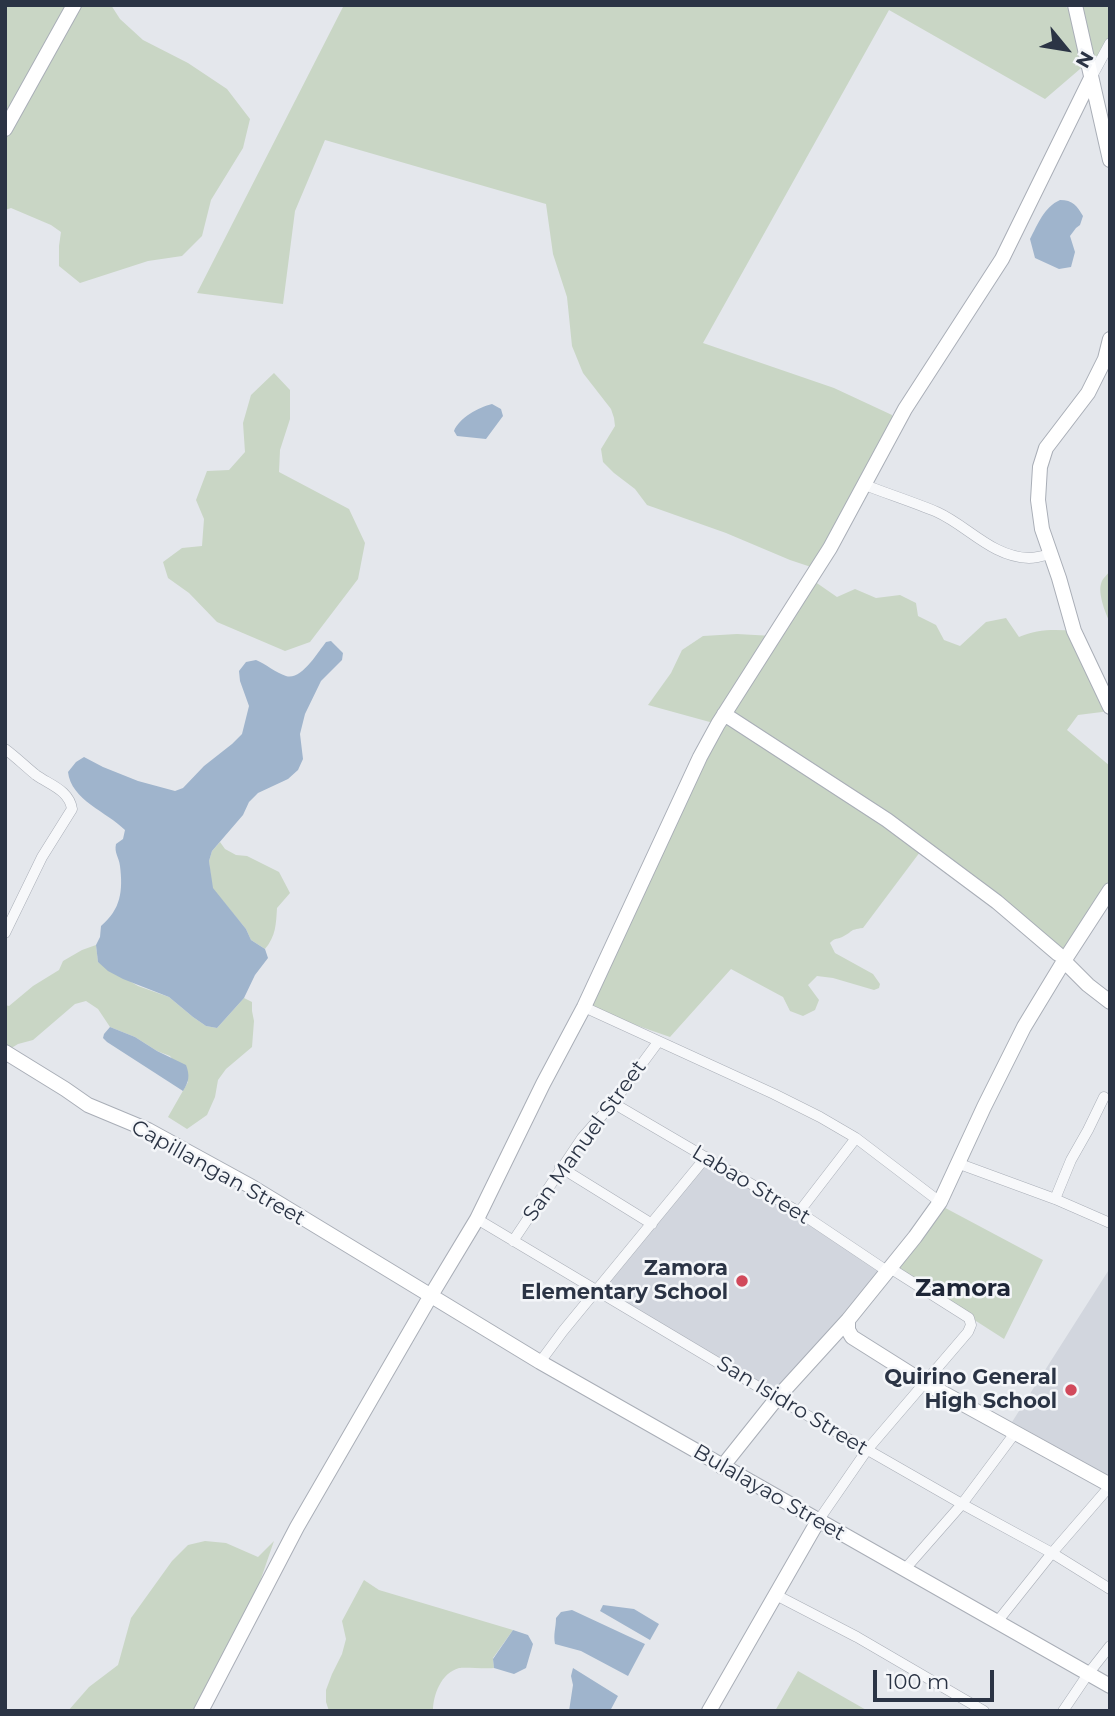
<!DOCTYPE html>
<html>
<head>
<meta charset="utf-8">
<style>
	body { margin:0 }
	#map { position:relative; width:1115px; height:1716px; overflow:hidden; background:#e4e7ec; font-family:Montserrat,sans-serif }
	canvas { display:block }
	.frame { position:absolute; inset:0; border:7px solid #2b3445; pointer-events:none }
	.north { position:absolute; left:1031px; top:14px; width:70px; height:70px; -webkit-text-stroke:5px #f4f6f9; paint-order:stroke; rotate:120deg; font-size:19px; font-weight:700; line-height:28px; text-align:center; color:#2b3445 }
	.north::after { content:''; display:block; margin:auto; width:24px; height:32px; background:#2b3445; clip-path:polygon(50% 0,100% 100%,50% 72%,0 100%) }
	.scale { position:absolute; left:873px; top:1670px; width:121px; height:32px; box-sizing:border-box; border:4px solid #2b3445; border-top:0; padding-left:9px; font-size:21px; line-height:24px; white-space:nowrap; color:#2b3445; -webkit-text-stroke:5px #f4f6f9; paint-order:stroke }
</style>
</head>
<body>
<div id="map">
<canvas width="1115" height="1716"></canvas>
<div class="frame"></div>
<div class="north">N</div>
<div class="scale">100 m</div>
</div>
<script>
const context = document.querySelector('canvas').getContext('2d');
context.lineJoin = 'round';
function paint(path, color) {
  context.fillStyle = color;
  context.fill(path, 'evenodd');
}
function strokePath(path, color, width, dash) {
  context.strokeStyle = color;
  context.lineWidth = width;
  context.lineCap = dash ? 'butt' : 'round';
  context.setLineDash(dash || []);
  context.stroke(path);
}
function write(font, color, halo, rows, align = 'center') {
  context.font = font + ' Montserrat,sans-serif';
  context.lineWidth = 5;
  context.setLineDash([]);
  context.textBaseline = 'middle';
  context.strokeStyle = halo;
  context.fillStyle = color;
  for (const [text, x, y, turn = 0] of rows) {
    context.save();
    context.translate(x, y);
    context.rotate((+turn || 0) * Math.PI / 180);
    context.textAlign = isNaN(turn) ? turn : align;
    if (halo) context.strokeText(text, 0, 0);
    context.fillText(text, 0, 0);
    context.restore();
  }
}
const built = new Path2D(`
	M 706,1157 L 887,1271 L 777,1398 L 597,1290 Z
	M 1110,1268 L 1110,1477 L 1012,1422 Z`);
const green = new Path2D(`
	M 5,5 L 111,5 L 120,19 L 143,40 L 188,63 L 227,89 L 250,119 L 243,148 L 211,200 L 202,236 L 182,256 L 148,261 L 80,283 L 59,266 L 59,246 L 61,232 L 51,225 L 11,208 L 5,210 Z
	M 344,5 L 1062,5 L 1076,12 L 1075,5 L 1110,5 L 1110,43 L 1091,78 L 1087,63 L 1045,99 L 889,10 L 703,343 L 834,388 L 892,415 L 896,425 L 817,569 L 790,560 L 726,533 L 647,505 L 635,489 L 614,473 L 603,462 L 601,449 L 615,426 L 614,418 L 611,409 L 583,373 L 572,346 L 567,297 L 553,254 L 546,204 L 325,140 L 295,211 L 283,304 L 197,293 Z
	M 274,373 L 290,390 L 290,419 L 280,450 L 279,472 L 349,509 L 365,543 L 358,579 L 310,642 L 285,651 L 217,622 L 189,593 L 168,578 L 163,562 L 182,548 L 202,546 L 204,519 L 196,500 L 207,471 L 229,470 L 245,452 L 243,423 L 251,395 Z
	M 1110,570 L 1110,622 C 1105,613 1098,593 1101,584 C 1102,578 1108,575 1110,570 Z
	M 811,579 L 837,597 L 855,589 L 876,598 L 900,595 L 916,603 L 918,616 L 936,625 L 944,640 L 960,646 L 986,622 L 1006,618 L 1019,637 C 1037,629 1055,629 1074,631 L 1110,711 L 1078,715 L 1067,730 L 1110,766 L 1110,890 L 1064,961 L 923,848 L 863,928 C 848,930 854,931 844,936 C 837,940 835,937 830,943 L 835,953 L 873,974 L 880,984 L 879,988 L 874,990 L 833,978 L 817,976 L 808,985 L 819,1000 L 815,1010 L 803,1016 L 790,1011 L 783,997 L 731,969 L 670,1037 L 584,1007 L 717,724 L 648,705 L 671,673 L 682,650 L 703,636 L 737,634 L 773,636 Z
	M 220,842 L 225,849 L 236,855 L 247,856 L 279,872 L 290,893 L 277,908 C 276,924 276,936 265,949 L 251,940 L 246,929 L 212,888 L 209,861 L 212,851 Z
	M 96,945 L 98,962 L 138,986 L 169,997 L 193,1017 L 206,1026 L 217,1028 L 244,998 L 252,1002 L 252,1011 L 254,1021 L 252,1047 L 226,1069 L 218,1080 L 215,1097 L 207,1115 L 187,1129 L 168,1117 L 188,1082 L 170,1056 L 157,1051 L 135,1037 L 110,1027 L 98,1009 L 86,1001 L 75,1004 L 33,1040 L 18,1044 L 5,1052 L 5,1005 L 9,1006 L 33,986 L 59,970 L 63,961 L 82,950 Z
	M 936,1203 L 1043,1260 L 1004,1339 L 892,1267 Z
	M 205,1541 L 226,1543 L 258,1557 L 274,1541 L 245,1625 L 201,1711 L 68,1711 L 89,1687 L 118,1665 L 131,1618 L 172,1561 L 188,1545 Z
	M 364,1580 L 379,1590 L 513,1630 L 493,1658 L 494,1668 C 485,1669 466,1667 459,1668 C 441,1673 433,1695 433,1711 L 329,1711 L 326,1702 L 326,1690 L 332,1674 L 342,1654 L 346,1639 L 342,1621 Z
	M 798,1671 L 868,1711 L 775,1711 Z`);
const water = new Path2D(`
	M 1060,200 C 1073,200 1077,206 1083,216 L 1080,225 L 1076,228 L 1070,236 L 1075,252 L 1071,267 L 1059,269 L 1035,258 L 1030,239 C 1038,224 1044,207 1060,200 Z
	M 492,404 L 501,409 L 503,416 L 486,439 L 457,436 L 454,431 C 459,418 479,407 492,404 Z
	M 331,641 L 343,653 L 342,660 L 321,681 L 305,714 L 300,734 L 303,759 L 298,770 L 288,779 L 258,793 L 249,802 L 243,815 L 212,851 L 209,861 L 213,888 L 246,929 L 251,940 L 265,949 L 268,958 L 255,975 L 244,998 L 217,1028 L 206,1026 L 193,1017 L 169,997 L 123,979 L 108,971 L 98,962 L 96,945 L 100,937 L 101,926 C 121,909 123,891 120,866 C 119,857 114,853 116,844 L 123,839 L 125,830 C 107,812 71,800 68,772 L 76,762 L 84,757 L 103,767 L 138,781 L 175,791 L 183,788 L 204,766 L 232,744 L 242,734 L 249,706 L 240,681 L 239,671 L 246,662 L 256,660 C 266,664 276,673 286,676 C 301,681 318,652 326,642 Z
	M 110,1027 L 135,1037 L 157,1051 L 186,1065 C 190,1076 189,1081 183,1091 L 107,1042 L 103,1038 L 104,1034 Z
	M 603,1605 L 634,1609 L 659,1624 L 650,1640 L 600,1611 Z
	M 572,1610 L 645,1644 L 628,1676 L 581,1651 L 555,1644 C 553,1634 556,1628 556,1618 L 561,1612 Z
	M 513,1630 L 528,1635 L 533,1644 L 526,1668 L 514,1674 L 494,1668 L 493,1659 Z
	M 573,1668 L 618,1696 L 610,1711 L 569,1711 L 573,1685 L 571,1676 Z`);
const street = new Path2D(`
	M 1091,78 L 1110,43
	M 865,485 C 888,494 913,502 937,512 C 968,526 992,557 1029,558 C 1036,558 1043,556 1050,554
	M 5,749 C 16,757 26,767 36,775 C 50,785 69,790 72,809 L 42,857 L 5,933
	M 584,1007 L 774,1094 L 820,1117 L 856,1138 L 940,1202
	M 613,1103 L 799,1212 L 887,1271
	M 957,1163 L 1055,1199 L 1110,1223
	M 560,1167 L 652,1224
	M 1055,1199 L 1071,1160 L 1088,1130 L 1104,1097
	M 799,1212 L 856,1138
	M 477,1219 L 777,1398 L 962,1504 L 1052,1553 L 1110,1589
	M 513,1241 L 582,1138 L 613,1103 L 658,1042
	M 540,1362 L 563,1331 L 706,1157
	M 818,1521 L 867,1450 L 968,1332 L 971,1325 L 969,1318 L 890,1268
	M 905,1569 L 962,1504 L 1015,1433
	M 776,1595 L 857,1637 L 984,1711
	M 997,1622 L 1052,1553 L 1110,1486
	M 1063,1711 L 1088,1674 L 1110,1646`);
const secondary = new Path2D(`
	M 1075,5 L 1110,160
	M 5,129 L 74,5
	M 1110,339 L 1105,359 L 1088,393 L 1046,448 L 1040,467 L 1038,500 L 1042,529 L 1059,578 L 1074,631 L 1110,707
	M 724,714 L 887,820 L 997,902 L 1058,954
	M 1064,961 L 1088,985 L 1110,1002
	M 5,1052 L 65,1089 L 88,1105 L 148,1130 L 252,1187 L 540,1362 L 1110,1686
	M 848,1320 L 848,1330 L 852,1337 L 925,1383 L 1110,1485
	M 722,1467 L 777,1398 L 848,1320 L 915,1237 L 940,1202 L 984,1107 L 1024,1027 L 1064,961 L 1110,890
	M 201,1711 L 297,1527 L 430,1297 L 477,1219 L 543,1084 L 584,1007 L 700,757 L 718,724 L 830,548 L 905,409 L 1002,259 L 1091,78
	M 709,1711 L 818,1521`);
const markers = [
	[742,1281,7,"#d1495b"],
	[1071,1390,7,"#d1495b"]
];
const streetNames = [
	["San Manuel Street",585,1141,-54],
	["Capillangan Street",218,1173,29],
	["Labao Street",751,1185,31],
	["San Isidro Street",792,1406,31],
	["Bulalayao Street",769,1493,30]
];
const poiNames = [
	["Zamora",728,1269],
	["Elementary School",728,1293],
	["Quirino General",1057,1378],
	["High School",1057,1402]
];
const quarterNames = [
	["Zamora",963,1289]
];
paint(built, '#d2d6de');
paint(green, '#c9d6c5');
paint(water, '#9fb4cc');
strokePath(street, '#a9aeb7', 11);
strokePath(secondary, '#a9aeb7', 16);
strokePath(street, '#f7f8fa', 10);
strokePath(secondary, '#fff', 14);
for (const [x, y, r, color] of markers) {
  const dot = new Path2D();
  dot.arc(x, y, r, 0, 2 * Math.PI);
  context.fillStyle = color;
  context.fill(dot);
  strokePath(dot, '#f4f6f9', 2.5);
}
write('21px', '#2b3445', '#f4f6f9', streetNames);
write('bold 21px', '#2b3445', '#f4f6f9', poiNames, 'right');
write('bold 24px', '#1d2536', '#f4f6f9', quarterNames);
</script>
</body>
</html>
